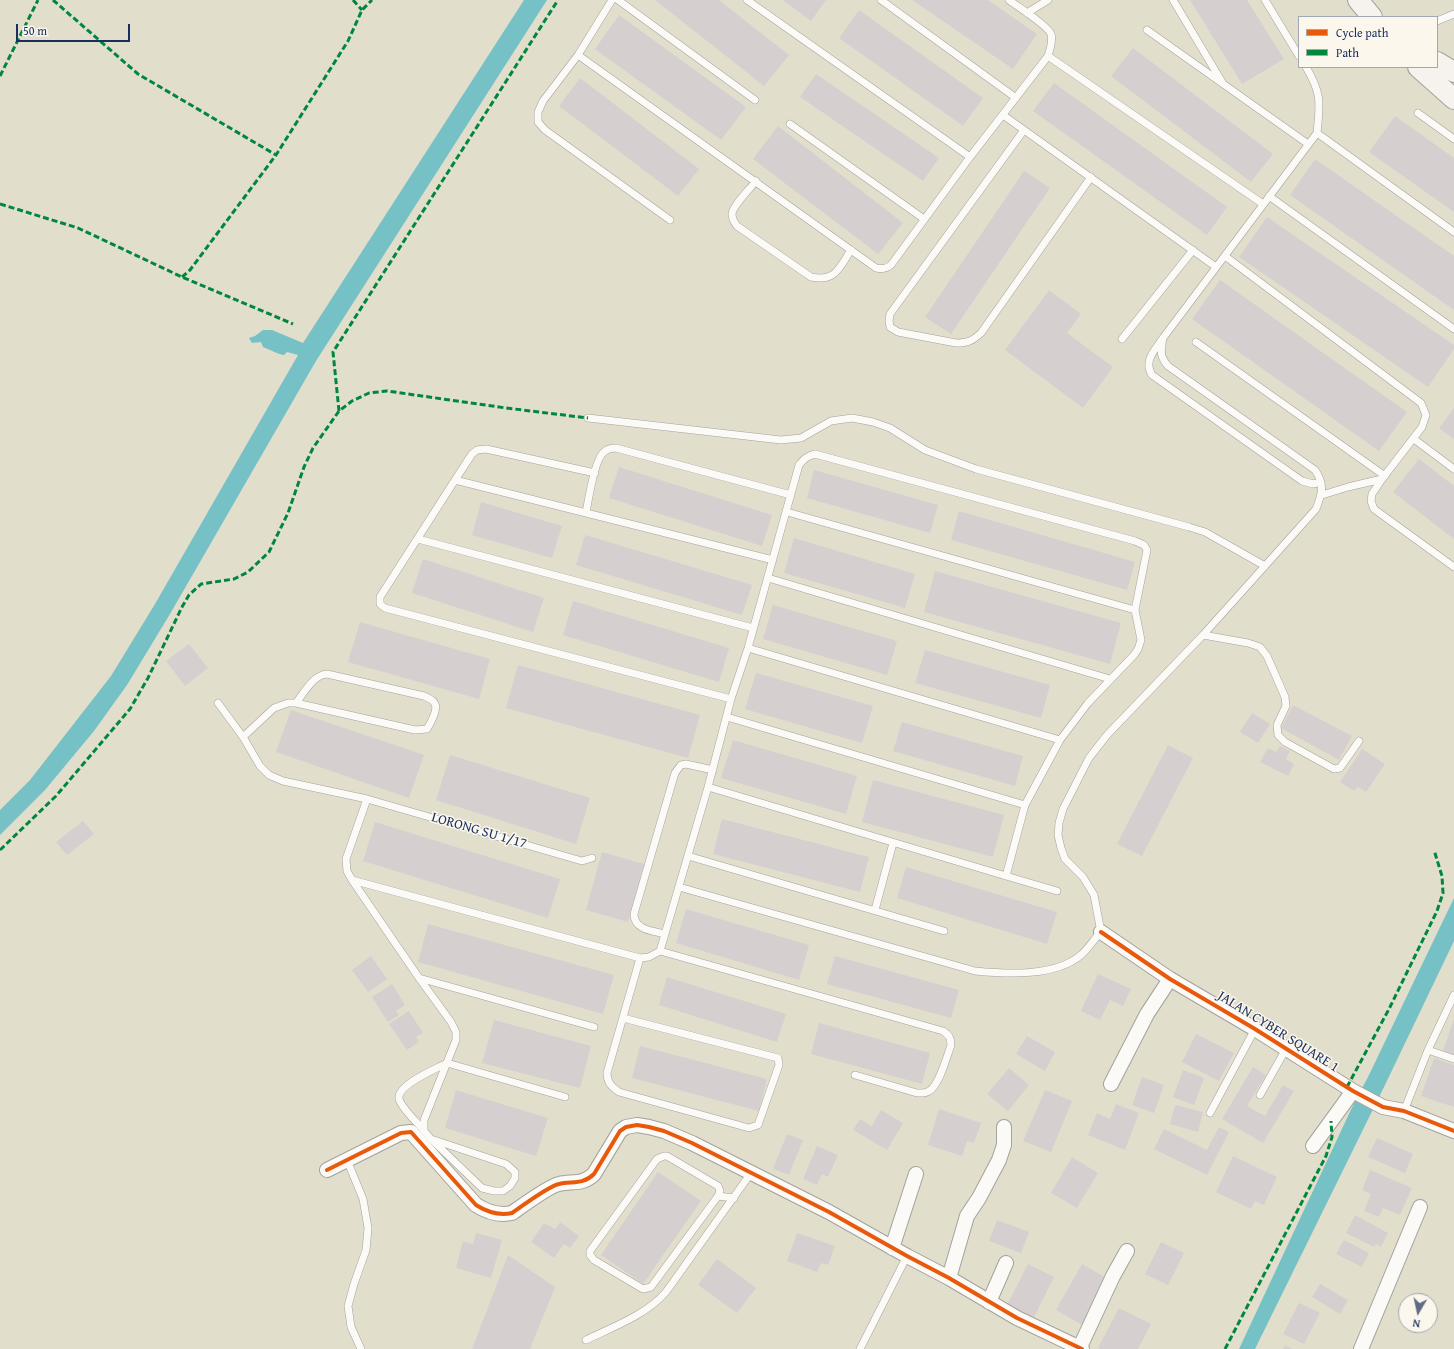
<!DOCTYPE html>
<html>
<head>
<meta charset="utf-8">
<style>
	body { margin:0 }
	#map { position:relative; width:1454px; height:1349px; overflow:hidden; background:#e2decc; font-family:"Gentium Book Plus",serif }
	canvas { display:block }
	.legend { position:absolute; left:1298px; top:16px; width:140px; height:52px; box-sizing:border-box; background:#fbf7ec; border:1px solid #a1a7b3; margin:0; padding:5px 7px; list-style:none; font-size:12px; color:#1b2f5e }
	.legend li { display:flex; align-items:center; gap:8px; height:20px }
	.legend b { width:20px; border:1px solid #a1a7b3 }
	.north { position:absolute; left:1398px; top:1293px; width:40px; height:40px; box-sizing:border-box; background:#fbf7ec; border:1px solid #a1a7b3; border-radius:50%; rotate:189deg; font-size:11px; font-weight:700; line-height:16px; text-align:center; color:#1b2f5e }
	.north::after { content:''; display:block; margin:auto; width:14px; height:18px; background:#616c84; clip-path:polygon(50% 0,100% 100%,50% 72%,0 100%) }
	.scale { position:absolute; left:16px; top:24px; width:114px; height:18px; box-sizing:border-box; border:2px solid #1b2f5e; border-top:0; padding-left:5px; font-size:12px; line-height:14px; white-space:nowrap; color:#1b2f5e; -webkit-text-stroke:3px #fbf7ec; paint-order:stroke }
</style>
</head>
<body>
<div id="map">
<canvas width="1454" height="1349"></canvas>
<ul class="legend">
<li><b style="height:5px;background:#e8590c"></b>Cycle path</li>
<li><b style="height:5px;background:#00873e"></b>Path</li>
</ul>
<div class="north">N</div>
<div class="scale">50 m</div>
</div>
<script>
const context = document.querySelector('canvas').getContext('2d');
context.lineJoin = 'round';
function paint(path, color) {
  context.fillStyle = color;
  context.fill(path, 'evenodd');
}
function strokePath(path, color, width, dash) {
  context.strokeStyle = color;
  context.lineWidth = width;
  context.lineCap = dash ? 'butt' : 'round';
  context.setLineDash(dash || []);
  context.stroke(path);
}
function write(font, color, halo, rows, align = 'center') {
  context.font = font + ' "Gentium Book Plus",serif';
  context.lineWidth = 3;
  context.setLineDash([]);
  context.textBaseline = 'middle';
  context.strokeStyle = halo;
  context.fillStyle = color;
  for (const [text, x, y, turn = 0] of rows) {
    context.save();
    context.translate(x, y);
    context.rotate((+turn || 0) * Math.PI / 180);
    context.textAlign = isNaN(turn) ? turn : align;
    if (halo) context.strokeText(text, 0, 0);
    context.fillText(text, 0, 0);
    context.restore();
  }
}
const water = new Path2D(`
	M 524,0 L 547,0 L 316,361 L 170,614 L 127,685 L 94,731 L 45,790 L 0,835 L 0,810 L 30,780 L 111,676 L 155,604 L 298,355 L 287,352 L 284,355 C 277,354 271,350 263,347 L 261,342 L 252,343 L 249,338 L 255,336 L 263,330 L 272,330 L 303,343 Z
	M 1454,898 L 1454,941 L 1384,1087 L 1255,1349 L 1239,1349 L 1355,1101 L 1368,1077 Z`);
const building = new Path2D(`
	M 655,0 L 719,0 L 789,55 L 764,86 Z
	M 783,0 L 826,0 L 811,21 Z
	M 912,0 L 988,0 L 1037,34 L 1013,69 Z
	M 1190,0 L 1247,0 L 1284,59 L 1242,84 Z
	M 859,10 L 983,98 L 963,126 L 839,38 Z
	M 619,15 L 746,107 L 721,140 L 595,49 Z
	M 1133,48 L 1273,154 L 1251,182 L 1111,76 Z
	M 816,74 L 939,158 L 923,181 L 800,97 Z
	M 580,78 L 699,169 L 678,196 L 559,106 Z
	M 1054,83 L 1227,207 L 1207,235 L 1033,111 Z
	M 1395,116 L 1454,158 L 1454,212 L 1369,152 Z
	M 778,126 L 903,223 L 878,254 L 753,159 Z
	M 1315,159 L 1454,256 L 1454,310 L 1290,195 Z
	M 1024,171 L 1050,188 L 951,334 L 925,317 Z
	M 1267,217 L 1454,345 L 1454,349 L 1428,387 L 1239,257 Z
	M 1220,280 L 1407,412 L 1379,451 L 1192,319 Z
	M 1049,290 L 1081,314 L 1067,333 L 1113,367 L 1083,408 L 1005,350 Z
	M 1454,408 L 1454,439 L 1439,428 Z
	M 1419,459 L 1454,486 L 1454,539 L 1393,492 Z
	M 619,467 L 772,515 L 762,546 L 609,498 Z
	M 814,470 L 938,505 L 930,533 L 807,498 Z
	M 481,502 L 562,526 L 552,558 L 472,535 Z
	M 959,511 L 1135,562 L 1127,590 L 951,540 Z
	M 585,535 L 752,585 L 742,615 L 576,565 Z
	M 794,538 L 915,574 L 905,608 L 784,573 Z
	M 423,559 L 544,598 L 533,632 L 412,593 Z
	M 935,571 L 1121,623 L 1110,664 L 924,612 Z
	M 573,601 L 729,648 L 719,682 L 563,635 Z
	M 773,605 L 897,641 L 887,675 L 763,639 Z
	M 360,622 L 490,659 L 479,699 L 348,662 Z
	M 189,644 L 208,668 L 185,686 L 166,661 Z
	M 925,650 L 1050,685 L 1041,718 L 915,683 Z
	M 518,665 L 700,715 L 688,758 L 506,708 Z
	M 756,673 L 873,706 L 862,743 L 745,709 Z
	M 1293,705 L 1352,736 L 1339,760 L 1281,728 Z
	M 291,710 L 424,755 L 409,798 L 276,752 Z
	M 1252,713 L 1270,724 L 1258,743 L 1240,732 Z
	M 902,722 L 1023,756 L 1015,786 L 893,751 Z
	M 733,740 L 857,776 L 846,814 L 721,778 Z
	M 1168,745 L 1193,758 L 1142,856 L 1117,844 Z
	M 1280,746 L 1290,751 L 1286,759 L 1294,764 L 1288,776 L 1260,762 L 1268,748 L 1276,752 Z
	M 1362,749 L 1385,764 L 1366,792 L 1358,787 L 1354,791 L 1340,782 Z
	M 450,755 L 590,798 L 576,844 L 436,800 Z
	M 873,780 L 1004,815 L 993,857 L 862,822 Z
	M 722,819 L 869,857 L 860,892 L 713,854 Z
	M 83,821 L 94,834 L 67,855 L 56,842 Z
	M 375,822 L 560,879 L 548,918 L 363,861 Z
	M 602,852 L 644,864 L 628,922 L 586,910 Z
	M 906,867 L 1057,912 L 1047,944 L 897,898 Z
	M 686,909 L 809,945 L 799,980 L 676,943 Z
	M 428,924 L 614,975 L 603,1014 L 418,962 Z
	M 371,956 L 387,979 L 368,992 L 352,970 Z
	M 835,956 L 959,990 L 951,1018 L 827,984 Z
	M 1098,974 L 1131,989 L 1123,1006 L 1110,1000 L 1100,1020 L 1081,1011 Z
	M 667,977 L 786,1014 L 777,1042 L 659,1005 Z
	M 392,984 L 405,1005 L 396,1011 L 399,1015 L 388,1022 L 372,997 Z
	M 409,1011 L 423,1033 L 416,1037 L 419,1042 L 407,1050 L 389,1024 Z
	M 1454,1019 L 1454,1055 L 1443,1051 Z
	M 494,1020 L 591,1046 L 580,1088 L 482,1063 Z
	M 819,1023 L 930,1053 L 922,1084 L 811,1054 Z
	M 1196,1034 L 1234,1053 L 1219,1081 L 1182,1062 Z
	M 1027,1036 L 1055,1052 L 1045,1071 L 1016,1054 Z
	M 640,1046 L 767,1079 L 759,1111 L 632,1078 Z
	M 1434,1058 L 1454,1065 L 1454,1107 L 1421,1096 Z
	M 1253,1067 L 1266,1075 L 1247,1106 L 1265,1116 L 1283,1085 L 1294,1091 L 1263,1143 L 1222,1119 Z
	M 1009,1068 L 1029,1085 L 1008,1111 L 987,1094 Z
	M 1183,1070 L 1204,1078 L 1194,1105 L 1173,1097 Z
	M 1142,1077 L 1164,1085 L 1154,1113 L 1132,1105 Z
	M 456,1090 L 548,1118 L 536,1156 L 445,1128 Z
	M 1045,1090 L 1072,1101 L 1051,1152 L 1023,1141 Z
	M 1116,1104 L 1139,1113 L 1125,1150 L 1088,1135 L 1097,1113 L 1110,1119 Z
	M 1175,1105 L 1203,1112 L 1198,1132 L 1170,1124 Z
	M 939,1109 L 981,1123 L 974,1143 L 967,1141 L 962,1156 L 928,1145 Z
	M 881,1110 L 903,1123 L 887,1150 L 853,1130 L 860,1119 L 872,1126 Z
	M 1219,1127 L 1229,1132 L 1207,1175 L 1154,1149 L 1164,1129 L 1207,1150 Z
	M 787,1134 L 803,1140 L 789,1175 L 773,1169 Z
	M 1377,1138 L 1413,1154 L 1405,1173 L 1368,1157 Z
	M 817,1146 L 838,1155 L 828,1177 L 822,1174 L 817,1185 L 803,1179 Z
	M 1233,1156 L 1277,1177 L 1264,1205 L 1255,1201 L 1251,1209 L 1216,1192 Z
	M 1072,1157 L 1098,1173 L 1077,1208 L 1051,1193 Z
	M 1370,1170 L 1412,1188 L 1400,1215 L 1383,1208 L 1379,1217 L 1364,1211 L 1371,1194 L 1362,1190 Z
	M 658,1172 L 701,1201 L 643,1284 L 601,1255 Z
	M 1355,1215 L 1388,1233 L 1381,1247 L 1376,1244 L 1374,1247 L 1346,1233 Z
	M 997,1220 L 1029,1232 L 1021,1253 L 989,1241 Z
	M 560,1222 L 579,1236 L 570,1248 L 564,1244 L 554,1258 L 531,1242 L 544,1223 L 555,1229 Z
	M 476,1233 L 502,1240 L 491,1278 L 456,1268 L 463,1241 L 473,1244 Z
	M 797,1233 L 835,1246 L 828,1265 L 821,1263 L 817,1272 L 787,1261 Z
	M 1344,1240 L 1369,1253 L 1362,1267 L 1336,1254 Z
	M 1161,1242 L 1184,1253 L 1168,1285 L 1145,1274 Z
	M 508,1255 L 555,1287 L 530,1349 L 472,1349 Z
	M 717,1259 L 756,1288 L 737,1313 L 698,1285 Z
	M 1028,1264 L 1054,1277 L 1033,1319 L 1007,1305 Z
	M 1082,1264 L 1108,1279 L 1082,1325 L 1056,1310 Z
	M 1320,1284 L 1348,1300 L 1340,1314 L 1312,1297 Z
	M 1299,1303 L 1320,1313 L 1304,1344 L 1283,1334 Z
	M 1119,1308 L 1151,1324 L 1138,1349 L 1100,1349 L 1098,1348 Z
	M 1285,1345 L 1292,1349 L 1283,1349 Z`);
const lane = new Path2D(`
	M 612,0 L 578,55 L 543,101 L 538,112 L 538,122 L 545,130 L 670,220
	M 618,0 L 755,100
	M 747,0 L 970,157
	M 881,0 L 1016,98
	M 1173,0 L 1222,82
	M 1265,0 L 1299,56
	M 1027,13 L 1048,0
	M 1437,21 L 1454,14
	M 1147,30 L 1308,144
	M 578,55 L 876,268 C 882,269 886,269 891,265 L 970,157 L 1048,56 C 1050,50 1053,41 1051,34 C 1047,25 1018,7 1009,0
	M 1048,56 L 1263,204
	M 1306,67 C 1322,94 1320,103 1317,133 L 1163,338 C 1155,350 1143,361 1152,375 L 1302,481 L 1313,484 L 1321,482
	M 1418,113 L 1454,139
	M 1003,115 L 1216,267
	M 790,124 L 924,219
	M 1024,130 L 890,314 L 889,321 L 890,327 L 898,332 L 956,343 C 968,343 972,341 981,333 L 1091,177
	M 1317,133 L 1454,232
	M 756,181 C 750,189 733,205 732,214 C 732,218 734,222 737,226 L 811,277 C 836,282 839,268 851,250
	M 1269,196 L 1454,329
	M 1225,256 L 1421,403 L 1426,415 L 1422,427 L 1382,479 L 1372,494 L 1371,501 L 1374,509 L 1454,567
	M 1122,339 L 1193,250
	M 1196,342 L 1385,476
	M 588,418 L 781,440 L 801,438 L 831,421 L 852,418 L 873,422 L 890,428 L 925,450 L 976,469 L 1189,527 L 1205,532 L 1265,566
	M 1414,439 L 1454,469
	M 455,480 L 472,454 L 477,450 L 486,449 L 595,473
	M 1322,495 L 1348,487 L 1382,479
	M 787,512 L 1135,610
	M 586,513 C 588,501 595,458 604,452 C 607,449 611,448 616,448 L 791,495
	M 418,539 L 753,628
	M 768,578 L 1110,679
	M 1203,635 L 1248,643 L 1260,647 L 1267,656 L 1285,697 L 1286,706 L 1277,725 L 1278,735 L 1285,742 L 1334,769 L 1340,768 L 1359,741
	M 748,648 L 1060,740
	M 731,699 L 385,608 L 380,604 L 380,597 L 455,480 L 773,560
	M 218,703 L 243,737
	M 296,703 C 304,693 313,675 327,674 L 424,696 C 428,698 433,699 435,704 C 438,710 430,724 427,729 L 415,730 L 296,703 L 288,703 L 274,708 L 243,737 L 260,766 L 269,775 L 283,781 L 367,799 L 582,861 L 592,858
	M 727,717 L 1025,805
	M 367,799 L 346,859 L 347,871 L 352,880 L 640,958 L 649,957 L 660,951 L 708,787 L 731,699 L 748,648 L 799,465 C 804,459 807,456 815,454 L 1135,541 L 1144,545 L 1147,550 L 1135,610 L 1141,640 L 1138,649 L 1134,655 L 1088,703 L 1060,740 L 1025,805 L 1006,876 L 708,787
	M 688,856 L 944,931
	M 1006,876 L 1057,891
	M 352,880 L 419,978 L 451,1022 L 456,1032 L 456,1040 L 424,1120 L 424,1131 L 431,1139 L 482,1188 L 494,1191 L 503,1191 L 510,1186 L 515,1178 L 515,1172 L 506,1164 L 431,1139
	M 679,887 L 975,971 C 1007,974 1055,977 1081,955 C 1088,949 1094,939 1101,932 L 1094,895 L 1083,877 L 1065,859 L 1061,848 L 1058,835 L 1059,823 L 1063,809 L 1089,758 L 1107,735 L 1203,635 L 1316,509 C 1322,494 1325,484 1315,470 L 1168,366 C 1159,355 1161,351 1163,338
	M 875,910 L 893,843
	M 665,934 C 653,931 634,930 634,914 L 675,773 L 681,765 L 686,764 L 713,770
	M 660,951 L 943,1031 C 949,1035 951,1038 951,1045 C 947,1056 939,1086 929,1091 C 925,1094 921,1093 917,1093 L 855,1075
	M 419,978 L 594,1027
	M 623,1018 L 778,1058 L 779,1065 L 758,1125 L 749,1128 L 619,1092 C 612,1087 607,1083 607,1073 L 640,958
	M 1428,1050 L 1454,1059
	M 1260,1095 L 1286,1049
	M 1404,1111 L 1428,1050 L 1454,995
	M 1210,1113 L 1255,1029
	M 424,1131 C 418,1123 402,1109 399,1099 C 396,1085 436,1069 447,1063 L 565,1097
	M 664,1156 L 667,1156 L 718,1186 L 720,1191 L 718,1196 L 651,1287 L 643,1289 L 594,1260 L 590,1255 L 590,1251 L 657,1159 Z
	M 347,1160 L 363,1199 L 368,1228 L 366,1250 L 354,1284 L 348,1306 L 351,1327 L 361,1349
	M 718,1196 L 734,1198
	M 586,1340 C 613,1327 646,1315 666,1292 L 751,1173
	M 860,1349 L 907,1256`);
const street = new Path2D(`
	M 1101,932 L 1170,979 L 1255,1029 L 1353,1091 L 1383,1107 L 1404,1111 L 1454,1131
	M 1111,1084 L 1147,1014 L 1170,979
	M 1313,1146 L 1353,1091
	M 327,1170 L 401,1133 L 411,1132 L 476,1205 C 487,1212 498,1216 512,1213 C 522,1206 549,1186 559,1184 C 572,1181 583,1185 594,1174 L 620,1131 L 626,1127 L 637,1125 L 649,1127 L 664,1131 L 692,1143 L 829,1212 L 907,1256 L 949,1278 L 1017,1318 L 1082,1349
	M 892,1248 L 916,1174
	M 949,1278 L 967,1216 L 979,1198 L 999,1160 L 1004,1145 L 1004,1127
	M 989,1302 L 1006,1263
	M 1080,1347 L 1113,1276 L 1127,1251
	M 1361,1349 L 1420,1207`);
const secondary = new Path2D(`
	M 1358,0 L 1372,17
	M 1437,62 L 1454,72
	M 1418,67 L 1454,99`);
const quiet = new Path2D(`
	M 53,0 L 138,74 L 276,155
	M 353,0 L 362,10
	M 0,76 L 38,0
	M 0,204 L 78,228 L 182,277 L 293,324
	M 182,277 L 190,270 L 276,155 L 348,41 L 362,10 L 372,0
	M 339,411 L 333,352 L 558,0
	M 0,850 L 56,796 L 130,709 L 148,678 L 182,607 L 189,595 L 201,584 L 234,579 L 248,572 L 269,552 L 288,513 L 304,467 L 313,448 L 339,411 L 352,401 L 369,393 L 387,391 L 506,408 L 588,418
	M 1347,1087 L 1389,1009 L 1437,911 L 1443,893 L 1442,876 L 1434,850
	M 1225,1349 L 1326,1156 L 1332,1137 L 1331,1121`);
const cycleway = new Path2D(`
	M 1101,932 L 1170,979 L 1255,1029 L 1353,1091 L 1383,1107 L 1404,1111 L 1454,1131
	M 327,1170 L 401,1133 L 411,1132 L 476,1205 C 487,1212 498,1216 512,1213 C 522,1206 549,1186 559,1184 C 572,1181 583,1185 594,1174 L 620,1131 L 626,1127 L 637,1125 L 649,1127 L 664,1131 L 692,1143 L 829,1212 L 907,1256 L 949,1278 L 1017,1318 L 1082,1349`);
const streetNames = [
	["LORONG SU 1/17",479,831,16],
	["JALAN CYBER SQUARE 1",1278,1032,32]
];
paint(water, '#76c1c6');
paint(building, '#d6cfd0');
strokePath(lane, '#a2a29e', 8);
strokePath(street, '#a2a29e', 16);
strokePath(secondary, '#a2a29e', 22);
strokePath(lane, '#fbfaf7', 7);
strokePath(street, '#fbfaf7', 14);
strokePath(secondary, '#f6f2ed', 20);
strokePath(quiet, '#00873e', 3, [6, 3]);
strokePath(cycleway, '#e8590c', 4);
write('14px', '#1b2f5e', '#fbf7ec', streetNames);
</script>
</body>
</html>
